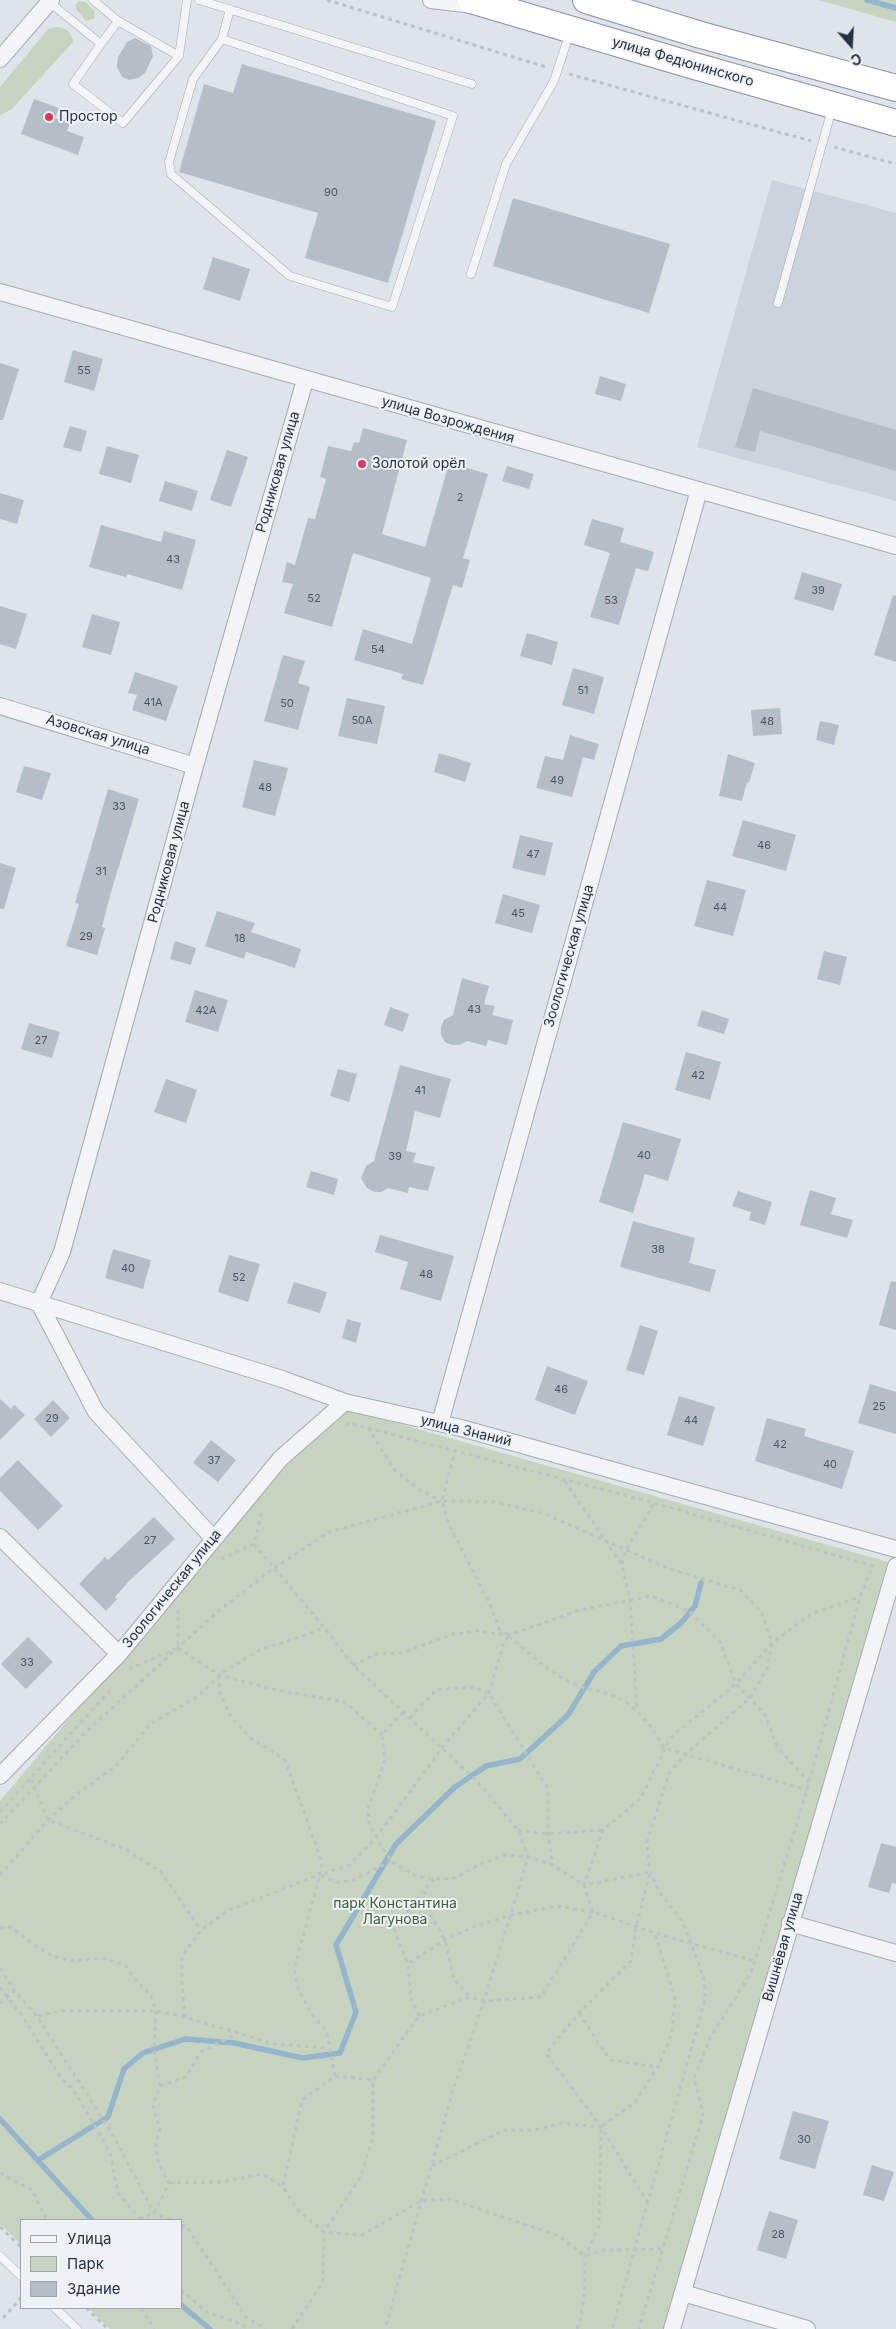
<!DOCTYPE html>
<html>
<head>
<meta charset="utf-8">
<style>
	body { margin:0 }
	#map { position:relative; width:896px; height:2329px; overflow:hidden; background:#dee4e9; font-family:Inter,sans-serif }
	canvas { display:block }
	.legend { position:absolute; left:20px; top:2219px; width:162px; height:90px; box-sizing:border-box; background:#eef2f7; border:1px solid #9ea5af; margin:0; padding:6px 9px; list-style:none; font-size:15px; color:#263242 }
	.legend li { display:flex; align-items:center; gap:10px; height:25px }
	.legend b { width:25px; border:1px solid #9ea5af }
	.north { position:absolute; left:826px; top:20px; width:50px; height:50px; -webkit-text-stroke:4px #eef2f7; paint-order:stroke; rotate:161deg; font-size:14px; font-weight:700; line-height:20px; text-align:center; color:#263242 }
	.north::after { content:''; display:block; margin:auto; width:18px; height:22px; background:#263242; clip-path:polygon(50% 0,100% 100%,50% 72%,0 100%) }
</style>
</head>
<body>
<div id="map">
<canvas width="896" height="2329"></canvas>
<ul class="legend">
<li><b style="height:6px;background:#f2f4f7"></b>Улица</li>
<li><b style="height:14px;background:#c6d4bf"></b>Парк</li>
<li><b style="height:14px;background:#b5bdc7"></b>Здание</li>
</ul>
<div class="north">С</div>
</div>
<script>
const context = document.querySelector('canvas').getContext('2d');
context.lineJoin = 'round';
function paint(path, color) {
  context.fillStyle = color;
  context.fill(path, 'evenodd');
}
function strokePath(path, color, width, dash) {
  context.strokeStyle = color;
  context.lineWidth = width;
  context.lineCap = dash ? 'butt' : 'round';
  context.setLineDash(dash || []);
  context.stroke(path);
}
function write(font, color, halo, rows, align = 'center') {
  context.font = font + ' Inter,sans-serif';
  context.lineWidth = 4;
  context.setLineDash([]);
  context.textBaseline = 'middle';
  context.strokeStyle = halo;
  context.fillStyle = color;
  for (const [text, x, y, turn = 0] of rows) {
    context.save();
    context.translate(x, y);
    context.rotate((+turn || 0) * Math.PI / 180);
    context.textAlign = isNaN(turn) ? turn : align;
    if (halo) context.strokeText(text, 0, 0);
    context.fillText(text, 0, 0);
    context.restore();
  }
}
const built = new Path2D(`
	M 772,180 L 896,213 L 896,501 L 697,447 Z`);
const green = new Path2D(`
	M 819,0 L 896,0 L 896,22 Z
	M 79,1 L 85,2 L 94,10 L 95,18 L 86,21 L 76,9 L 76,4 Z
	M 56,27 C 67,28 71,31 73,42 L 11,110 L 0,115 L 0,87 L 48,29 Z
	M 347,1409 L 888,1562 L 664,2329 L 110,2329 L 88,2308 L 181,2308 L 181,2220 L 21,2220 L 21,2244 L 0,2224 L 0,1801 L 140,1634 L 302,1448 Z`);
const stream = new Path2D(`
	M 867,0 L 896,8
	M 0,2119 L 92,2220
	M 38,2160 L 108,2117 L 124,2069 L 143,2053 L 185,2039 L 234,2043 L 303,2058 L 340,2053 L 356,2012 L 336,1945 L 396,1844 L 455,1787 L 486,1766 L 520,1759 L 568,1715 L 594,1672 L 621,1646 L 661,1639 L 681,1623 L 695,1606 L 701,1583
	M 181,2305 L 210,2329`);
const building = new Path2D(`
	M 135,38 L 151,46 L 153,56 L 145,73 L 138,78 L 129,80 L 122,77 L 117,67 L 118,57 L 127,42 Z
	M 242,64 L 436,121 L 388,283 L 305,258 L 318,213 L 179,172 L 204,84 L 233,93 Z
	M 34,99 L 59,108 L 55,118 L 70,123 L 67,131 L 84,137 L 78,155 L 21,134 Z
	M 513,198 L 670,244 L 649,313 L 493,266 Z
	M 213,257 L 250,269 L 240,301 L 203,289 Z
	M 73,350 L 103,359 L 94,391 L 64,382 Z
	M 0,363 L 19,369 L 3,420 L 0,420 Z
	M 600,376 L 626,384 L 621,401 L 595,394 Z
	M 753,388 L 896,430 L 896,471 L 760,431 L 755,452 L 735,447 Z
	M 70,426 L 87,431 L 81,452 L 63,447 Z
	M 363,428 L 407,440 L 382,534 L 425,547 L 449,463 L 488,474 L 463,558 L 470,560 L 462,588 L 453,585 L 423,685 L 401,679 L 403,674 L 354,660 L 363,629 L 412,644 L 431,578 L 353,553 L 332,627 L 284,613 L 293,584 L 282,582 L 287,562 L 295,565 L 308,518 L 315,519 L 326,479 L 320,477 L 328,446 L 351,451 L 354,442 L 359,443 Z
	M 107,446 L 139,455 L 131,483 L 99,474 Z
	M 227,450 L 248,457 L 231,507 L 210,500 Z
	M 507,466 L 534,474 L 529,489 L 502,481 Z
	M 165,481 L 198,491 L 192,511 L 159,501 Z
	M 0,493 L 24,500 L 17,524 L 0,519 Z
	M 592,519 L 624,528 L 620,542 L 654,552 L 648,571 L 636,568 L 619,625 L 590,617 L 610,553 L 584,545 Z
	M 101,525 L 161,542 L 164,531 L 196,540 L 182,590 L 127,574 L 126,577 L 89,567 Z
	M 802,572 L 842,584 L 833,611 L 794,599 Z
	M 893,595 L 896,596 L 896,662 L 874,655 Z
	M 0,606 L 27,614 L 16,649 L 0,644 Z
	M 92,614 L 120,622 L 111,655 L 82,647 Z
	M 527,633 L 558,642 L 552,665 L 520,656 Z
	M 283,655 L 305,661 L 298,683 L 310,687 L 298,730 L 264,721 Z
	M 573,668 L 604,677 L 594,714 L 562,705 Z
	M 135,672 L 178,686 L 166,721 L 132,710 L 137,695 L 128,693 Z
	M 347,698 L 385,706 L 377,744 L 338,736 Z
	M 780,708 L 782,734 L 753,736 L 751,710 Z
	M 820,721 L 839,725 L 834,745 L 816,740 Z
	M 570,735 L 599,744 L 594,760 L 583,757 L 572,797 L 536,788 L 545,756 L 563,760 Z
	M 439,753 L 471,763 L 465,782 L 434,772 Z
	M 728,754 L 755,763 L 749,783 L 747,782 L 742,801 L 719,796 Z
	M 254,760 L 288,768 L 275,816 L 242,807 Z
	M 24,766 L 51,773 L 42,800 L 16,792 Z
	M 108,789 L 139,799 L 109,899 L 102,927 L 105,928 L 97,955 L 66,946 L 79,904 L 75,903 Z
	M 743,820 L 796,835 L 786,871 L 732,856 Z
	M 520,835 L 553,843 L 545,876 L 512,868 Z
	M 0,863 L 16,868 L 4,909 L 0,909 Z
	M 707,880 L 746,890 L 733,936 L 694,926 Z
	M 503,894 L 540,905 L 532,933 L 495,923 Z
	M 217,911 L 255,923 L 251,932 L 301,949 L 295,968 L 246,952 L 244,959 L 205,946 Z
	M 175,941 L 196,948 L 191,965 L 170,959 Z
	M 824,951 L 847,957 L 840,985 L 817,979 Z
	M 462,978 L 489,986 L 484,1004 L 495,1006 L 492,1015 L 513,1020 L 507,1045 L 488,1040 L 486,1046 L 467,1041 L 460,1045 L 452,1045 L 445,1042 L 441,1035 L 441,1027 L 444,1020 L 453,1015 Z
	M 195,990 L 228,1000 L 218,1032 L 185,1022 Z
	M 390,1007 L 409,1014 L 403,1032 L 384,1025 Z
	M 702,1010 L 729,1019 L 724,1034 L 697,1026 Z
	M 29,1023 L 60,1032 L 52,1058 L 21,1049 Z
	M 686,1052 L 721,1062 L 710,1100 L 675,1090 Z
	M 400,1065 L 451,1079 L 440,1118 L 415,1111 L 406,1151 L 416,1153 L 413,1162 L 435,1167 L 428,1191 L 409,1187 L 408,1193 L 388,1188 L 381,1192 L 374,1192 L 367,1188 L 361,1178 L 366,1166 L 374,1161 Z
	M 338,1069 L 357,1074 L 349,1102 L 330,1096 Z
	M 166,1079 L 197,1090 L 186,1123 L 154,1112 Z
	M 623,1122 L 681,1139 L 668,1181 L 645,1174 L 633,1213 L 599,1202 Z
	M 311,1171 L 338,1179 L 334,1195 L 306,1187 Z
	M 810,1190 L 836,1198 L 831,1214 L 853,1220 L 847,1238 L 800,1225 Z
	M 738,1191 L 772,1202 L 765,1225 L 749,1220 L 751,1212 L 732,1206 Z
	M 633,1221 L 695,1238 L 689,1263 L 716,1270 L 710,1292 L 620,1267 Z
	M 380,1235 L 454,1256 L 441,1301 L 400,1289 L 408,1262 L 375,1252 Z
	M 113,1249 L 151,1260 L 143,1289 L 105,1278 Z
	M 229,1255 L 260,1264 L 248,1302 L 218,1292 Z
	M 891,1281 L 896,1282 L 896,1330 L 879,1325 Z
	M 294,1282 L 327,1292 L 320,1313 L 287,1303 Z
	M 347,1319 L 361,1323 L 356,1343 L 342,1338 Z
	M 640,1325 L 658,1331 L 644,1375 L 626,1370 Z
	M 547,1366 L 588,1381 L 575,1415 L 535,1400 Z
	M 870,1384 L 896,1392 L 896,1434 L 858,1423 Z
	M 679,1396 L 715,1407 L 703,1446 L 667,1435 Z
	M 0,1399 L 11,1409 L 14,1405 L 25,1415 L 0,1440 Z
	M 53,1400 L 70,1418 L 51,1437 L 34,1419 Z
	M 767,1418 L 806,1429 L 804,1436 L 854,1451 L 842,1489 L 755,1461 Z
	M 211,1440 L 236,1460 L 218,1482 L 193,1463 Z
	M 18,1460 L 63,1506 L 38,1530 L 0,1491 L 0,1478 Z
	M 154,1517 L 175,1539 L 129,1581 L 115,1597 L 117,1599 L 106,1611 L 79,1584 L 105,1557 L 108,1560 Z
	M 28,1637 L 53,1662 L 26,1689 L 1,1664 Z
	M 881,1843 L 896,1847 L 896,1884 L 892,1883 L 889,1893 L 868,1887 Z
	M 793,2111 L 829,2121 L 815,2169 L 779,2159 Z
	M 872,2165 L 894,2172 L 884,2201 L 863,2195 Z
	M 769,2211 L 798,2220 L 786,2259 L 757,2250 Z`);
const path = new Path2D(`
	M 327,0 L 546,67
	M 569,74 L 811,141
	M 834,147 L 896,164
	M 346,1426 L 349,1423 L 654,1503 L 873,1566 L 860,1597 L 807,1790 L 751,1973 L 710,2038 L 694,2078 L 703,2115 L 639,2329
	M 368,1428 L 394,1469 L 417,1488 L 441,1501
	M 565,1481 L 622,1565 L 630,1600 L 637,1709
	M 254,1544 L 324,1627 L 353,1665 L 476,1780 L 518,1830 L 528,1857 L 484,2001 L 453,2090 L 385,2329
	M 221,1559 L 254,1544 L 262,1510
	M 622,1564 L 626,1550 L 654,1503
	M 509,1636 C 529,1653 549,1673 574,1684 C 586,1689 599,1690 611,1695 C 637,1705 651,1725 664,1748 L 807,1790
	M 178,1648 L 219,1675 L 276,1690 L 345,1702 L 382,1735
	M 353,1665 L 377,1654 L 401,1653 L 453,1634 L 476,1631 L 509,1635 L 580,1610 L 651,1596 L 689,1611 L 720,1642 L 736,1684 L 764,1713 L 778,1748 L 809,1782
	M 129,1669 L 178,1648 L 178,1610
	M 219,1675 L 220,1693 L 231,1717 L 251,1738 L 285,1760 L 322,1862 L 320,1875 L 349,1865 L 376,1838 L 442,1748 L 489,1693 L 503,1645 L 509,1635 L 499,1629 L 491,1606 L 449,1525 L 442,1501 L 455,1451
	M 403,1712 L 382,1735 L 385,1760 L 368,1809 L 369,1825 L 391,1861 L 415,1876 L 434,1879 L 455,1878 L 480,1864 L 505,1855 L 528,1857 L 553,1865 L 584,1885 L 593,1912 L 655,1933 L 754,1961
	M 410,1718 L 436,1690 L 473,1687 L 489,1693 L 548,1789 L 548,1834 L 553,1865
	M 31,1779 L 48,1820 L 125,1849 L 161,1872 L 201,1930
	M 0,1812 L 112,1688
	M 0,1824 L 87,1731 L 216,1613 L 274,1568 L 329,1532 L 442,1501 L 495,1502 L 545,1514 L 667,1568 L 740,1590 L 761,1611 L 772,1643 L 767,1669 L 750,1698 L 686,1754 L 669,1773 L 647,1842 L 650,1872 L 660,1893 L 682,1921 L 691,1943 L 704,1979 L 705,2000 L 612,2329
	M 518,1830 L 548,1834 L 603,1830
	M 391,1861 L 351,1881 L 336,1882 L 320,1875 L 294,1969 L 298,1988 L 310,2012 L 327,2032 L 335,2076 L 302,2100 L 283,2187 L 297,2209 L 324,2232 L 362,2235 L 421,2201 L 450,2199 L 559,2236 L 585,2256 L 603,2250 L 662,2249
	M 0,1875 L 48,1820 L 76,1795 L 118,1764 L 150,1724 L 199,1696 L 219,1675 L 259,1650 L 306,1635 L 324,1627
	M 434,1879 L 424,1890 L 431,1916 L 445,1940 L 454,1979 L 470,1997
	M 0,1968 L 15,1991 L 37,2016 L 114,2137 L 154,2213 L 171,2220
	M 0,1987 L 23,2017 L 61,2078 L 75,2092 L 110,2152 L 118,2193 L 141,2220
	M 0,2003 L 15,1991
	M 579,2013 L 610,2060 L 658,2067
	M 38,2016 L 59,2011 L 156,2011 L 185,2017 L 274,2044 L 329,2048
	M 419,2016 L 411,1997 L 408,1964 L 394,1929 L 424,1890
	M 185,2017 L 182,1986 L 182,1956 L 201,1930 L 229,1910 L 319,1875
	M 335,2076 L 373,2080
	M 160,2086 L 186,2077 L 201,2052 L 236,2034
	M 432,2166 L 504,2130 L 535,2130 L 561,2123 L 601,2127
	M 0,2173 L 32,2190 L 47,2220
	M 169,2183 L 221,2182 L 263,2174 L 283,2187
	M 648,2203 L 601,2127 L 546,2053 L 579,2013 L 631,1961 L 636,1927 L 650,1872 L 584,1885 L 603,1830 L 641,1798 L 670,1738 L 736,1684 L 772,1643 L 811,1614 L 860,1597
	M 181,2225 L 187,2227 L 246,2317 L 265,2329
	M 0,2227 L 21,2247
	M 181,2290 L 207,2312 L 241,2324 L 248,2329
	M 86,2308 L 108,2329
	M 141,2308 L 154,2329
	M 3,2318 L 21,2298
	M 292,2329 L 323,2282 L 324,2232 L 360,2178 L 373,2137 L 373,2080 L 419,2016 L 470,1997 L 484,2001 L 541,1997 L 593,1912 L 557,1906 L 512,1915 L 475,1926 L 445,1940 L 408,1964
	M 577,2329 L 581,2317 L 585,2286 L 585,2256 L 599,2227 L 601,2127 L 635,2102 L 658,2067 L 672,2033 L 675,1998 L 655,1934`);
const service = new Path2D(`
	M 199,0 L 472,84
	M 49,2 L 101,44 L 118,21 L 93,0
	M 222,39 L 193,79 L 169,162 L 171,174 L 290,276 L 392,307 L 453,116 L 222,39 L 230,9
	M 101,44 L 73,84 L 123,123 L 179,56 L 118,21
	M 179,56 L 187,0
	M 471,274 L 506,164 L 554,81 L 570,32
	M 778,303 L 832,109
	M 0,2256 L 21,2276
	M 55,2308 L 77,2329`);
const minor = new Path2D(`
	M 431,0 L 481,6
	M 0,59 L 51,0
	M 0,292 L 896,546
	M 0,706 L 195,766
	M 0,1291 L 282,1379 L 345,1402 L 461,1428 L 896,1549
	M 39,1303 L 62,1252 L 195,766 L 305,380
	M 39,1303 L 96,1412 L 213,1538
	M 440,1423 L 699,490
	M 0,1537 L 119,1654
	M 0,1776 L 119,1654 L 281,1458 L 345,1402
	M 790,1923 L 896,1953
	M 683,2293 L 807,2329
	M 672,2329 L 896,1566`);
const trunk = new Path2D(`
	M 471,0 L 691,65 L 896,123
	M 586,0 L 701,35 L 896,88`);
const pathBridge = new Path2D(`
	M 0,1928 L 10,1927 L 46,1953 L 70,1961 L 103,1958 L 126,1966 L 137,1982 L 150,1994 L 156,2011 L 154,2050 L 160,2086 L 153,2106 L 160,2129 L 155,2148 L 159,2165 L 169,2183 L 154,2213 L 137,2220`);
const markers = [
	[49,117,5,"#dc365b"],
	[362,464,5,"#dc365b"]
];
const numberNames = [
	["90",331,193],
	["55",84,371],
	["2",460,498],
	["43",173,560],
	["39",818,591],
	["52",314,599],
	["53",611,601],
	["54",378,650],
	["51",583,691],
	["41А",153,703],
	["50",287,704],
	["50А",362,721],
	["48",767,722],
	["49",557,781],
	["48",265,788],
	["33",119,807],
	["46",764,846],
	["47",533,855],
	["31",101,872],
	["44",720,908],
	["45",518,914],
	["29",86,937],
	["18",240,939],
	["43",474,1010],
	["42А",206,1011],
	["27",41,1041],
	["42",698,1076],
	["41",420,1091],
	["40",644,1156],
	["39",395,1157],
	["38",658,1250],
	["40",128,1269],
	["48",426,1275],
	["52",239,1278],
	["46",561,1390],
	["25",879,1407],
	["29",52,1419],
	["44",691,1421],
	["42",780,1445],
	["37",214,1461],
	["40",830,1465],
	["27",150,1541],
	["33",27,1663],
	["30",804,2140],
	["28",778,2235]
];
const streetNames = [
	["улица Федюнинского",683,62,16],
	["улица Возрождения",448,420,16],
	["Родниковая улица",278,472,-74],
	["Азовская улица",98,735,17],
	["Родниковая улица",169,862,-75],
	["Зоологическая улица",569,956,-74],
	["улица Знаний",466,1431,14],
	["Зоологическая улица",172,1589,-51],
	["Вишнёвая улица",783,1947,-74]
];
const poiNames = [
	["Простор",59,117],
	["Золотой орёл",372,464]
];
const parkNames = [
	["парк Константина",395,1904],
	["Лагунова",395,1920]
];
paint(built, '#ccd3dc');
paint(green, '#c6d4bf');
strokePath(stream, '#95b5cd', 5.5);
paint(building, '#b5bdc7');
strokePath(service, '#a3abb4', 9);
strokePath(minor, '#a3abb4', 18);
strokePath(trunk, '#8492a2', 28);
strokePath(path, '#bdc2c8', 3, [4, 4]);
strokePath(service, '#f2f4f7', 8);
strokePath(minor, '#f2f4f7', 16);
strokePath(trunk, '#fff', 26);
strokePath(pathBridge, '#bdc2c8', 3, [4, 4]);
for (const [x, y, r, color] of markers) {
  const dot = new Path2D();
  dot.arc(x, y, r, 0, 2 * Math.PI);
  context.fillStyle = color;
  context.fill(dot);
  strokePath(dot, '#eef2f7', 2);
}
write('11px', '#4a5563', null, numberNames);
write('14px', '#263242', '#eef2f7', streetNames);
write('14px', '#263242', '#eef2f7', poiNames, 'left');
write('14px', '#3e5f32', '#eef2f7', parkNames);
</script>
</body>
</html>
